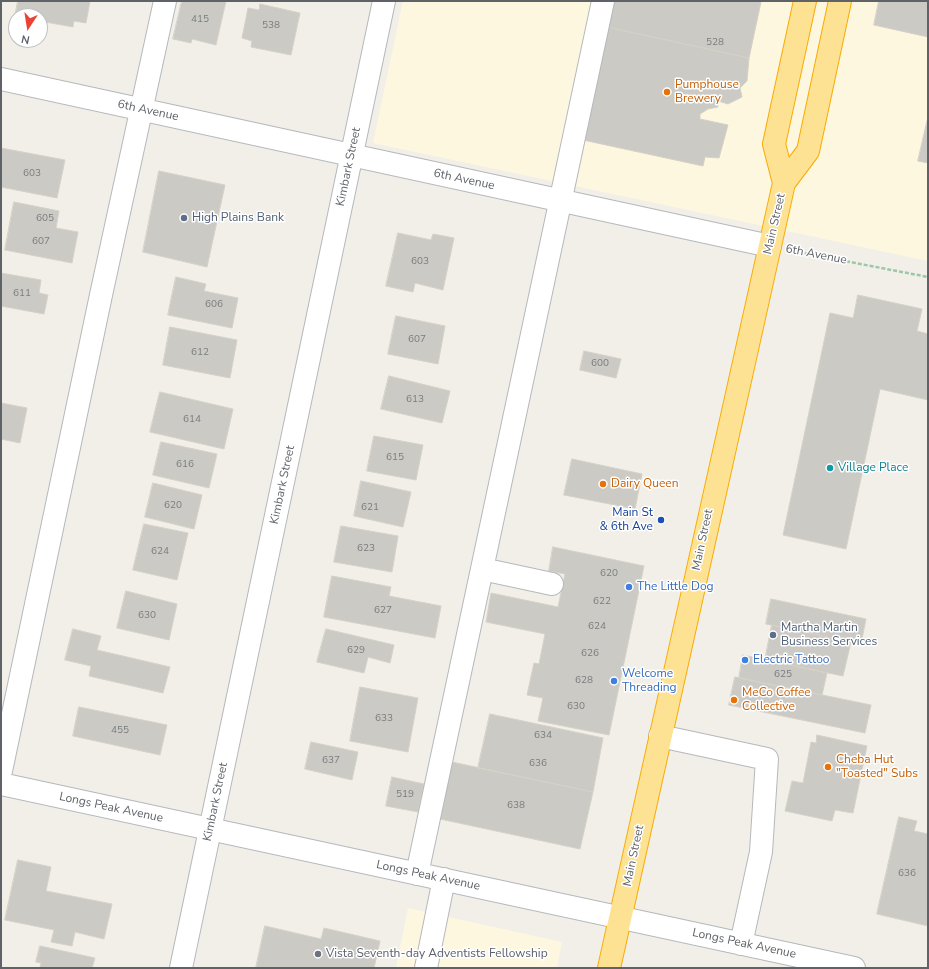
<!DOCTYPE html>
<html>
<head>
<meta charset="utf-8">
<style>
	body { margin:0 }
	#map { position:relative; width:929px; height:969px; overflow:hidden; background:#f1efe8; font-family:"Nunito Sans",sans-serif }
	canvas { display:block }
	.frame { position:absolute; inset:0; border:2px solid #5f6368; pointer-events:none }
	.north { position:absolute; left:8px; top:8px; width:40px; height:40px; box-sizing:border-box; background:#fff; border:1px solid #bfc1c3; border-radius:50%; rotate:192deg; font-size:11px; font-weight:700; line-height:16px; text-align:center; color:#5f6368 }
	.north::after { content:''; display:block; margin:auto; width:14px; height:18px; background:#ea4335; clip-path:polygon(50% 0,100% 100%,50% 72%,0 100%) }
</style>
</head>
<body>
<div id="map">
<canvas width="929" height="969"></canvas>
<div class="frame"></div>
<div class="north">N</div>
</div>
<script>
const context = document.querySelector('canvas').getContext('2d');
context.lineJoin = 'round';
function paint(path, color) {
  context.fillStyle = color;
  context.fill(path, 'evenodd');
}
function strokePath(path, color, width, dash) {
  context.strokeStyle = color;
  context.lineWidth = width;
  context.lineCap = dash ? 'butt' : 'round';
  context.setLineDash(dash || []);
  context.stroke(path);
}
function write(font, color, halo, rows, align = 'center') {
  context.font = font + ' "Nunito Sans",sans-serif';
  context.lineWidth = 3;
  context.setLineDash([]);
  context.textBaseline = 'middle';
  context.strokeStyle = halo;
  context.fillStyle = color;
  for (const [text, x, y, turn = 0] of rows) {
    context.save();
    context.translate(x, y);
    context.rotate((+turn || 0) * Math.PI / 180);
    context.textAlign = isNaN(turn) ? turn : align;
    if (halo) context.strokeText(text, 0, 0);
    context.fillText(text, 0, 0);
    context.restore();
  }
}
const commercial = new Path2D(`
	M 403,1 L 928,1 L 928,261 L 373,143 Z
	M 408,908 L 562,942 L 557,968 L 396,968 Z`);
const building = new Path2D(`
	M 18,1 L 90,1 L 86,23 L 74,21 L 73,27 L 40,21 L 40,16 L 15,16 Z
	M 182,1 L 226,1 L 216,45 L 192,39 L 191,43 L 173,39 Z
	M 612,1 L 755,1 L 761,2 L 749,58 L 607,27 Z
	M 879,1 L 928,1 L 928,37 L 874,25 Z
	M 260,4 L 300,13 L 291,55 L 251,47 L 252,41 L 242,38 L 248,8 L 259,10 Z
	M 607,27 L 749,58 L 747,81 L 740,88 L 742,97 L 728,104 L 718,101 L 718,107 L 708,109 L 700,114 L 700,119 L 728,125 L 719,158 L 705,157 L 703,166 L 583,140 Z
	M 928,117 L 928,163 L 918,161 Z
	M 1,148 L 65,160 L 57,198 L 1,187 Z
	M 159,171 L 225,185 L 207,267 L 143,252 Z
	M 14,202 L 59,211 L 56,228 L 78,232 L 72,263 L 5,250 Z
	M 398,233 L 431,240 L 433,234 L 454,238 L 443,290 L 415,283 L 413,292 L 386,286 Z
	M 1,273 L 41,280 L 39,293 L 48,295 L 44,314 L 1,306 Z
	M 176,277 L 206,284 L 204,291 L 238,298 L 232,328 L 168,315 Z
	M 858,295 L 922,309 L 917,331 L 928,334 L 928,400 L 880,389 L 846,549 L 783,535 L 830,313 L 853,318 Z
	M 396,316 L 445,326 L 438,364 L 388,354 Z
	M 170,327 L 237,340 L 230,378 L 163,365 Z
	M 584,351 L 621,359 L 616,378 L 580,370 Z
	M 389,376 L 450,391 L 442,423 L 381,409 Z
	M 160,392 L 233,409 L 224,449 L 150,432 Z
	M 1,403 L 27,408 L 20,443 L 1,439 Z
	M 374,436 L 423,445 L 416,480 L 367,471 Z
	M 161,442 L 217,454 L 209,488 L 153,475 Z
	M 572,459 L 642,474 L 635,509 L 564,495 Z
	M 361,481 L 411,492 L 403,527 L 354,516 Z
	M 153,483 L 202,495 L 194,529 L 145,517 Z
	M 144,524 L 188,533 L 177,580 L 133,570 Z
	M 341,526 L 398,536 L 392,572 L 334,562 Z
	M 553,547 L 644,566 L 609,735 L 538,721 L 543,698 L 527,695 L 534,663 L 539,664 L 545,634 L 486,622 L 491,593 L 558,607 L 565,574 L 549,571 Z
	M 332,576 L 391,587 L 389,596 L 441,606 L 435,638 L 324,617 Z
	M 126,591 L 177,604 L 169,640 L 117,628 Z
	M 771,599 L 866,619 L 861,644 L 766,624 Z
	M 772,625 L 851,642 L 843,676 L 765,660 Z
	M 73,629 L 101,636 L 97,650 L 170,667 L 163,693 L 89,676 L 91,666 L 65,660 Z
	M 326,629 L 394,645 L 390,663 L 368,657 L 364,673 L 317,662 Z
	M 743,655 L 827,673 L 822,695 L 739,678 Z
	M 735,677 L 871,705 L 865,733 L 729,705 Z
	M 360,687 L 418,698 L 408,752 L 350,741 Z
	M 79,707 L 167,725 L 160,755 L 73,736 Z
	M 490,714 L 603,738 L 593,792 L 478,768 Z
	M 817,735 L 867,746 L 853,813 L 835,810 L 832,821 L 785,811 L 792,781 L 803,783 L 811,742 L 816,743 Z
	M 311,742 L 358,752 L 352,780 L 305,769 Z
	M 452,762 L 593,792 L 580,849 L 440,819 Z
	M 392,777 L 424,784 L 418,812 L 386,806 Z
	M 899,817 L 917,821 L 914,831 L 928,834 L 928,926 L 877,914 Z
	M 18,860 L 51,867 L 46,891 L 112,904 L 104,939 L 75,932 L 72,946 L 51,942 L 54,930 L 5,920 Z
	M 265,926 L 321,939 L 324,928 L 380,941 L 374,968 L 256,968 Z
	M 40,946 L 95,958 L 92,968 L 40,968 L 41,963 L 36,962 Z`);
const path = new Path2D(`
	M 793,251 L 928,277`);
const minor = new Path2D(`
	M 1,79 L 770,246
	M 482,569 L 552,584
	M 660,736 L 767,759 L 761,852 L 741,944
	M 1,771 L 101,295 L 165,1
	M 1,784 L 854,968
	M 417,874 L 603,1
	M 181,968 L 384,1
	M 426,968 L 444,879`);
const highway = new Path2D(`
	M 784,183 L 774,144 L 805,1
	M 609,968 L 784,183 L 808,151 L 840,1`);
const markers = [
	[667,92,4,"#e8710a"],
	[184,218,4,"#5c6f8a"],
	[830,468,4,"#0f9aa8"],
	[603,484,4,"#e8710a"],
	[661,520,4,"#1a4fb4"],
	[629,587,4,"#3f7fe0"],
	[773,635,4,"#5c6f8a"],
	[745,660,4,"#3f7fe0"],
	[614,681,4,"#3f7fe0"],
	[734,700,4,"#e8710a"],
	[828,767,4,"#e8710a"],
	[318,954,4,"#6b7280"]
];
const numberNames = [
	["415",200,20],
	["538",271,26],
	["528",715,43],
	["603",32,174],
	["605",45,219],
	["607",41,242],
	["603",420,262],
	["611",22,294],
	["606",214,305],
	["607",417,340],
	["612",200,353],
	["600",600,364],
	["613",415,400],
	["614",192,420],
	["615",395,458],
	["616",185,465],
	["620",173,506],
	["621",370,508],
	["623",366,549],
	["624",160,552],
	["620",609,574],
	["622",602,602],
	["627",383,611],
	["630",147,616],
	["624",597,627],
	["629",356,651],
	["626",590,654],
	["625",783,675],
	["628",584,681],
	["630",576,707],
	["633",384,719],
	["455",120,731],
	["634",543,736],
	["637",331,761],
	["636",538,764],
	["519",405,795],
	["638",516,806],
	["636",907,874]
];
const foodNames = [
	["Pumphouse",675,85],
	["Brewery",675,99],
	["Dairy Queen",611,484],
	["MeCo Coffee",742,693],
	["Collective",742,707],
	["Cheba Hut",836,760],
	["\"Toasted\" Subs",836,774]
];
const streetNames = [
	["6th Avenue",148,111,12],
	["Kimbark Street",349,167,-78],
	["6th Avenue",464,180,12],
	["Main Street",775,224,-77],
	["6th Avenue",816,255,11],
	["Kimbark Street",283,485,-78],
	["Main Street",703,540,-78],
	["Kimbark Street",216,802,-78],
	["Longs Peak Avenue",111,808,12],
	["Main Street",634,856,-78],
	["Longs Peak Avenue",428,876,12],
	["Longs Peak Avenue",744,944,12]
];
const serviceNames = [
	["High Plains Bank",192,218],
	["Martha Martin",781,628],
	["Business Services",781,642]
];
const cultureNames = [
	["Village Place",838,468]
];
const transitNames = [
	["Main St",653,513],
	["& 6th Ave",653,527]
];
const shopNames = [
	["The Little Dog",637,587],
	["Electric Tattoo",753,660],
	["Welcome",622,674],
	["Threading",622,688]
];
const worshipNames = [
	["Vista Seventh-day Adventists Fellowship",326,954]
];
paint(commercial, '#fef7e0');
paint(building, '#cccac5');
strokePath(building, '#d6d1c6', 1);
strokePath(minor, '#b5b8bc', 24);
strokePath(highway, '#f9ab00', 24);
strokePath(path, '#9cc7a9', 2.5, [4, 2]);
strokePath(minor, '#fff', 22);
strokePath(highway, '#fde293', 22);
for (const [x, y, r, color] of markers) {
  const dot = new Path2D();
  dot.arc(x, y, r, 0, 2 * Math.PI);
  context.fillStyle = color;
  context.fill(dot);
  strokePath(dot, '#fff', 1.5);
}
write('10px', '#7a7d7f', null, numberNames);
write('12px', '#c56008', '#fff', foodNames, 'left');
write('12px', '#5f6368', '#fff', streetNames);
write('12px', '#4e5e75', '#fff', serviceNames, 'left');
write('12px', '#0d838f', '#fff', cultureNames, 'left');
write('12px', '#164399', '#fff', transitNames, 'right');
write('12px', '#366cbe', '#fff', shopNames, 'left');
write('12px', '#5b616d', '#fff', worshipNames, 'left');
</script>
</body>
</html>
